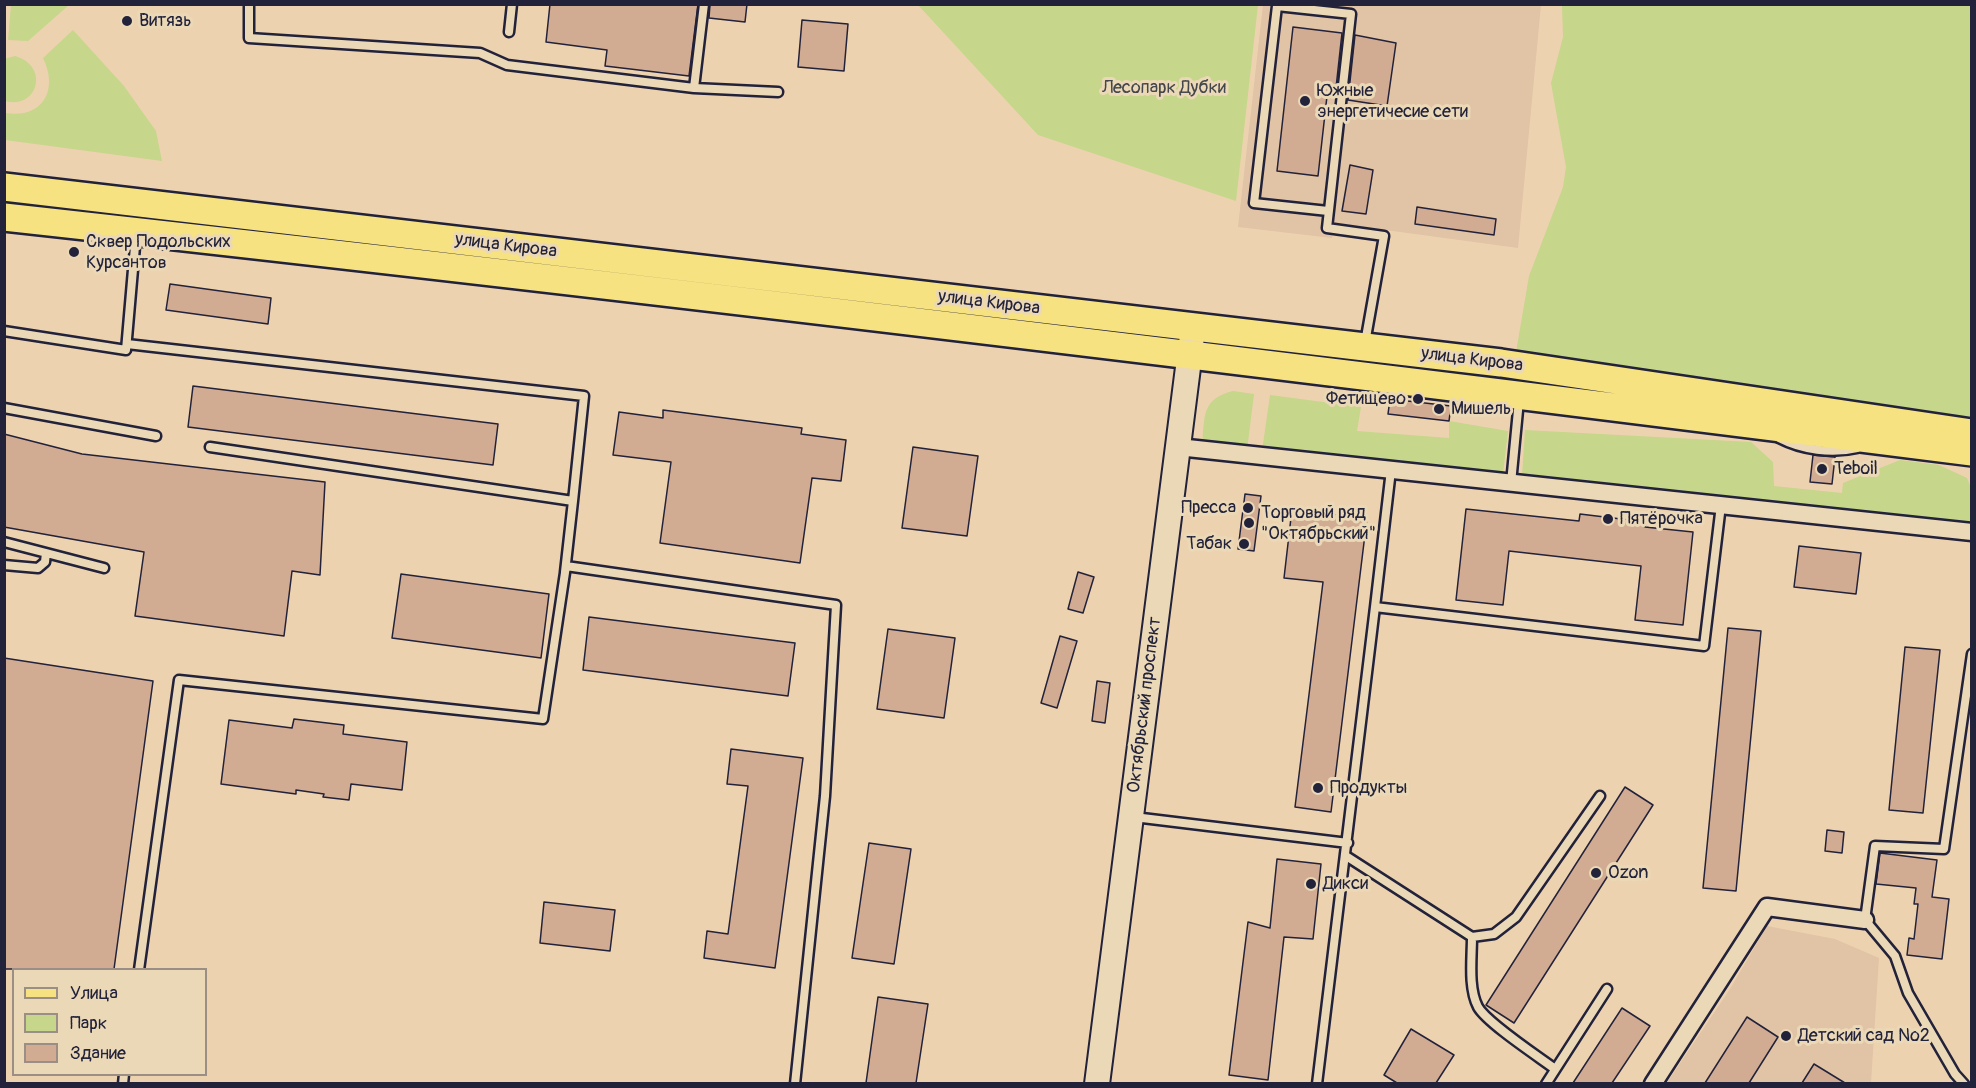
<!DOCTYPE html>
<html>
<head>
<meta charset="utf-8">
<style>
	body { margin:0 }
	#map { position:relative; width:1976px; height:1088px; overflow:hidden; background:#edd2b0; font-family:Pangolin,sans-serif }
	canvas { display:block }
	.frame { position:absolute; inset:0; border:6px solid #22223b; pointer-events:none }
	.legend { position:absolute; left:12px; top:968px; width:195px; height:108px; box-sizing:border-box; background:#ebd8b6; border:2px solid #9b8f85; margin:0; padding:8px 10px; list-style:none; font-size:18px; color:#22223b }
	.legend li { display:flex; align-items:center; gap:12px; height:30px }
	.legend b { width:30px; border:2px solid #9b8f85 }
</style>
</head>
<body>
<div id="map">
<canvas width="1976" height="1088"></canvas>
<div class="frame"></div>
<ul class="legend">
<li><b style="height:8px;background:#f7e281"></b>Улица</li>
<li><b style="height:16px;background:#c6d68b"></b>Парк</li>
<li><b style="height:16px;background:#d1ab92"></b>Здание</li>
</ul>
</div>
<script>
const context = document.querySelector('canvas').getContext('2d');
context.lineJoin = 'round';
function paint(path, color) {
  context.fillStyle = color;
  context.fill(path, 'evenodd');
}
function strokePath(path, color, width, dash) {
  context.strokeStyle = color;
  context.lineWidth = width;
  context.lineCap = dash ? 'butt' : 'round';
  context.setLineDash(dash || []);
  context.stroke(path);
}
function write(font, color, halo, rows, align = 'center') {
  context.font = font + ' Pangolin,sans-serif';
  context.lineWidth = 6;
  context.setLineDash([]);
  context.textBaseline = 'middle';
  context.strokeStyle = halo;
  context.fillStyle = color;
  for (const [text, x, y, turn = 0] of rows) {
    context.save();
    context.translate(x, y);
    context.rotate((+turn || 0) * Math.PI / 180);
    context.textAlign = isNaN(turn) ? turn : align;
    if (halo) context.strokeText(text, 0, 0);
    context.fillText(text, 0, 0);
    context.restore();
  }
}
const built = new Path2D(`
	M 1263,5 L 1541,5 L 1518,248 L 1334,223 L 1332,238 L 1238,227 Z
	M 1767,926 L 1835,939 L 1879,958 L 1871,1083 L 1666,1084 L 1730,989 Z`);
const green = new Path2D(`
	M 11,5 L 11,4 L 69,5 L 28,41 L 8,40 Z
	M 918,5 L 1258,5 L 1236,201 L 1038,135 Z
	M 1562,5 L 1971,5 L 1971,423 L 1847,406 L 1850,400 L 1515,358 L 1529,276 L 1563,187 L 1566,167 L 1551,83 L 1563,37 Z
	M 73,30 L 124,86 L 156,131 L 162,161 L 5,140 L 5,113 C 42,119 59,91 43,58 Z
	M 15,56 C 50,66 38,110 5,101 L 4,59 Z
	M 1233,391 L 1254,394 L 1247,450 L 1202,445 C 1205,416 1201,399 1233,391 Z
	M 1270,395 L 1361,407 L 1357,431 L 1449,438 L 1449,421 L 1508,431 L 1503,474 L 1262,451 Z
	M 1525,430 L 1751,442 L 1773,462 L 1774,486 L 1842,493 L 1843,483 L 1900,460 L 1939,465 L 1967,478 L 1971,488 L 1971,527 L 1522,476 Z`);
const building = new Path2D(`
	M 550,4 L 698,4 L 689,76 L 605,66 L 607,50 L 546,42 Z
	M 710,4 L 747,4 L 745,22 L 709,18 Z
	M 802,20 L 848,24 L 844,71 L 798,67 Z
	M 1293,27 L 1342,33 L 1335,97 L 1327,96 L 1318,176 L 1277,171 Z
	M 1355,35 L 1396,43 L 1387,106 L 1348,100 Z
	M 1350,165 L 1373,170 L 1366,214 L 1342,211 Z
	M 1417,207 L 1496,219 L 1494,235 L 1415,224 Z
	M 170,284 L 271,298 L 268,324 L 166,310 Z
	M 193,386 L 498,424 L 493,465 L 188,427 Z
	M 1390,399 L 1451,406 L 1449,421 L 1388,414 Z
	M 663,410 L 802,428 L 801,434 L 846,440 L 841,481 L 812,478 L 800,563 L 660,543 L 671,462 L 613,455 L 619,412 L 663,418 Z
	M 4,434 L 82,454 L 325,482 L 320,575 L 292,571 L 284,636 L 135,616 L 144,552 L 4,527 Z
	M 913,447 L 978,456 L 967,536 L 902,528 Z
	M 1813,455 L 1835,457 L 1832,484 L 1810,482 Z
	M 1245,494 L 1261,496 L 1254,551 L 1238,549 Z
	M 1292,509 L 1367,518 L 1331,812 L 1295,807 L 1323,582 L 1284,578 Z
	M 1466,509 L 1579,521 L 1580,514 L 1646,522 L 1645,527 L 1693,532 L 1683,625 L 1635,620 L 1641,566 L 1509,551 L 1503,605 L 1456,600 Z
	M 1799,546 L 1861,553 L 1856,594 L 1794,587 Z
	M 1078,572 L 1094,577 L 1083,613 L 1068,609 Z
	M 401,574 L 549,594 L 541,658 L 392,638 Z
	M 589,617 L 795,643 L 788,696 L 583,670 Z
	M 1728,628 L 1761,631 L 1736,891 L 1703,888 Z
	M 888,629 L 955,638 L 944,718 L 877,709 Z
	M 1060,636 L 1077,641 L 1057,708 L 1041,703 Z
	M 1905,647 L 1940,650 L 1923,813 L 1889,810 Z
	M 4,658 L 153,681 L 114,969 L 4,969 Z
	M 1097,681 L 1110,683 L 1105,723 L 1092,721 Z
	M 294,719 L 344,725 L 343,734 L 407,742 L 402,790 L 351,784 L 349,800 L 323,797 L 324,794 L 296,790 L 296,794 L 221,784 L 229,720 L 292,728 Z
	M 731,749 L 803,758 L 775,968 L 704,958 L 707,931 L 728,934 L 748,786 L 727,784 Z
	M 1625,787 L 1653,805 L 1514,1023 L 1486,1005 Z
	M 1827,830 L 1844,832 L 1842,853 L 1825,851 Z
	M 869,843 L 911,849 L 894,964 L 852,958 Z
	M 1880,853 L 1937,860 L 1932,897 L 1949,899 L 1942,959 L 1907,955 L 1909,938 L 1914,939 L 1918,904 L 1914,904 L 1916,888 L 1876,884 Z
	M 1277,859 L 1321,864 L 1313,939 L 1284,937 L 1268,1080 L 1229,1075 L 1248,922 L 1270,928 Z
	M 544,902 L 615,910 L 610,951 L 540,943 Z
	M 878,997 L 928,1004 L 916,1083 L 866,1083 Z
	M 1622,1008 L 1650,1026 L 1612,1083 L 1573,1083 Z
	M 1747,1017 L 1778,1037 L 1749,1083 L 1705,1083 Z
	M 1411,1029 L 1454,1055 L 1436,1083 L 1397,1083 L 1384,1075 Z
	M 1814,1064 L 1845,1083 L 1802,1083 Z`);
const lane = new Path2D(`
	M 249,4 L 249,38 L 480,53 L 507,65 L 694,88 L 778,92
	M 509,32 L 512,4
	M 694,88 L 704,4
	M 1328,211 L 1254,203 L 1277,6 L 1351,14 L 1327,228 L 1384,236 L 1365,343
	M 4,331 L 126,350 L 136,235
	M 127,344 L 584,396 L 573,501
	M 4,408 L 156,436
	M 1779,438 C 1802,450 1832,454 1857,448
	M 210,447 L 573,501 L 565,572
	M 1391,470 L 1375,607 L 1704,646 L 1721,505
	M 1511,483 L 1519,400
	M 4,542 L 104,568
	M 4,565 L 38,568 L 45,562 L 46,553
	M 1134,817 L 1348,843
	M 1346,856 L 1472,937 L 1494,934 L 1516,917 L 1600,796
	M 1472,937 C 1472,958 1468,988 1478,1007 C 1487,1023 1539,1057 1555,1069
	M 139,970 L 179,680 L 543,719 L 566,566 L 836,605 L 825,796 L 795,1084
	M 123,1084 L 124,1074
	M 1317,1084 L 1375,607
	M 1546,1084 L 1607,989
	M 1964,1084 L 1955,1074 L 1908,993 L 1895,956 L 1865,920 L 1875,846 L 1944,849 L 1972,654`);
const street = new Path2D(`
	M 1178,447 L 1972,532
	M 1653,1084 L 1767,907 L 1865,920`);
const secondary = new Path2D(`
	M 1097,1084 L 1192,336`);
const primary = new Path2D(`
	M 4,187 L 1501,363 L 1972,433
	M 4,217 C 661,289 1316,369 1972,452`);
const markers = [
	[127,21,6,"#22223b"],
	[1305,101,6,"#22223b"],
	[74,252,6,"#22223b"],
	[1418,399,6,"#22223b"],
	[1439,409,6,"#22223b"],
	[1822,469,6,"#22223b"],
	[1248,508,6,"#22223b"],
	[1608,519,6,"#22223b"],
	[1249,523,6,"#22223b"],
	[1244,544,6,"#22223b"],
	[1318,788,6,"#22223b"],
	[1596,873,6,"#22223b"],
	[1311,884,6,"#22223b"],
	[1786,1036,6,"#22223b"]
];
const poiNames = [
	["Витязь",139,21],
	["Южные",1317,91],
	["энергетичесие сети",1317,112],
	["Сквер Подольских",86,242],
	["Курсантов",86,263],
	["Фетищево",1406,399,"right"],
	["Мишель",1451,409],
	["Teboil",1834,469],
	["Пресса",1236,508,"right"],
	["Торговый ряд",1261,513],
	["\"Октябрьский\"",1261,534],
	["Пятёрочка",1620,519],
	["Табак",1232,544,"right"],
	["Продукты",1330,788],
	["Ozon",1608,873],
	["Дикси",1323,884],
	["Детский сад №2",1798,1036]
];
const parkNames = [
	["Лесопарк Дубки",1164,88]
];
const streetNames = [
	["улица Кирова",506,246,7],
	["улица Кирова",989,303,7],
	["улица Кирова",1472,360,7],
	["Октябрьский проспект",1145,705,-83]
];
paint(built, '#e1c3a5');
paint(green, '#c6d68b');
paint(building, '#d1ab92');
strokePath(building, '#22223b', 1.5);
strokePath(lane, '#22223b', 13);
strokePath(street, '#22223b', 21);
strokePath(secondary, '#22223b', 28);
strokePath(primary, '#22223b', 32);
strokePath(lane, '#ebd8b6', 8);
strokePath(street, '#ebd8b6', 16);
strokePath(secondary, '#ebd8b6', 24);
strokePath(primary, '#f7e281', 27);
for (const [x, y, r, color] of markers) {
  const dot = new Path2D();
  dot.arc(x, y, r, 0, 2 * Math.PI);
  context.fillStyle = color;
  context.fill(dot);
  strokePath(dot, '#ebd8b6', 2);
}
write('18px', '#22223b', '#ebd8b6', poiNames, 'left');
write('18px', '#43464b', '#ebd8b6', parkNames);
write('18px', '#22223b', '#ebd8b6', streetNames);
</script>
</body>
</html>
